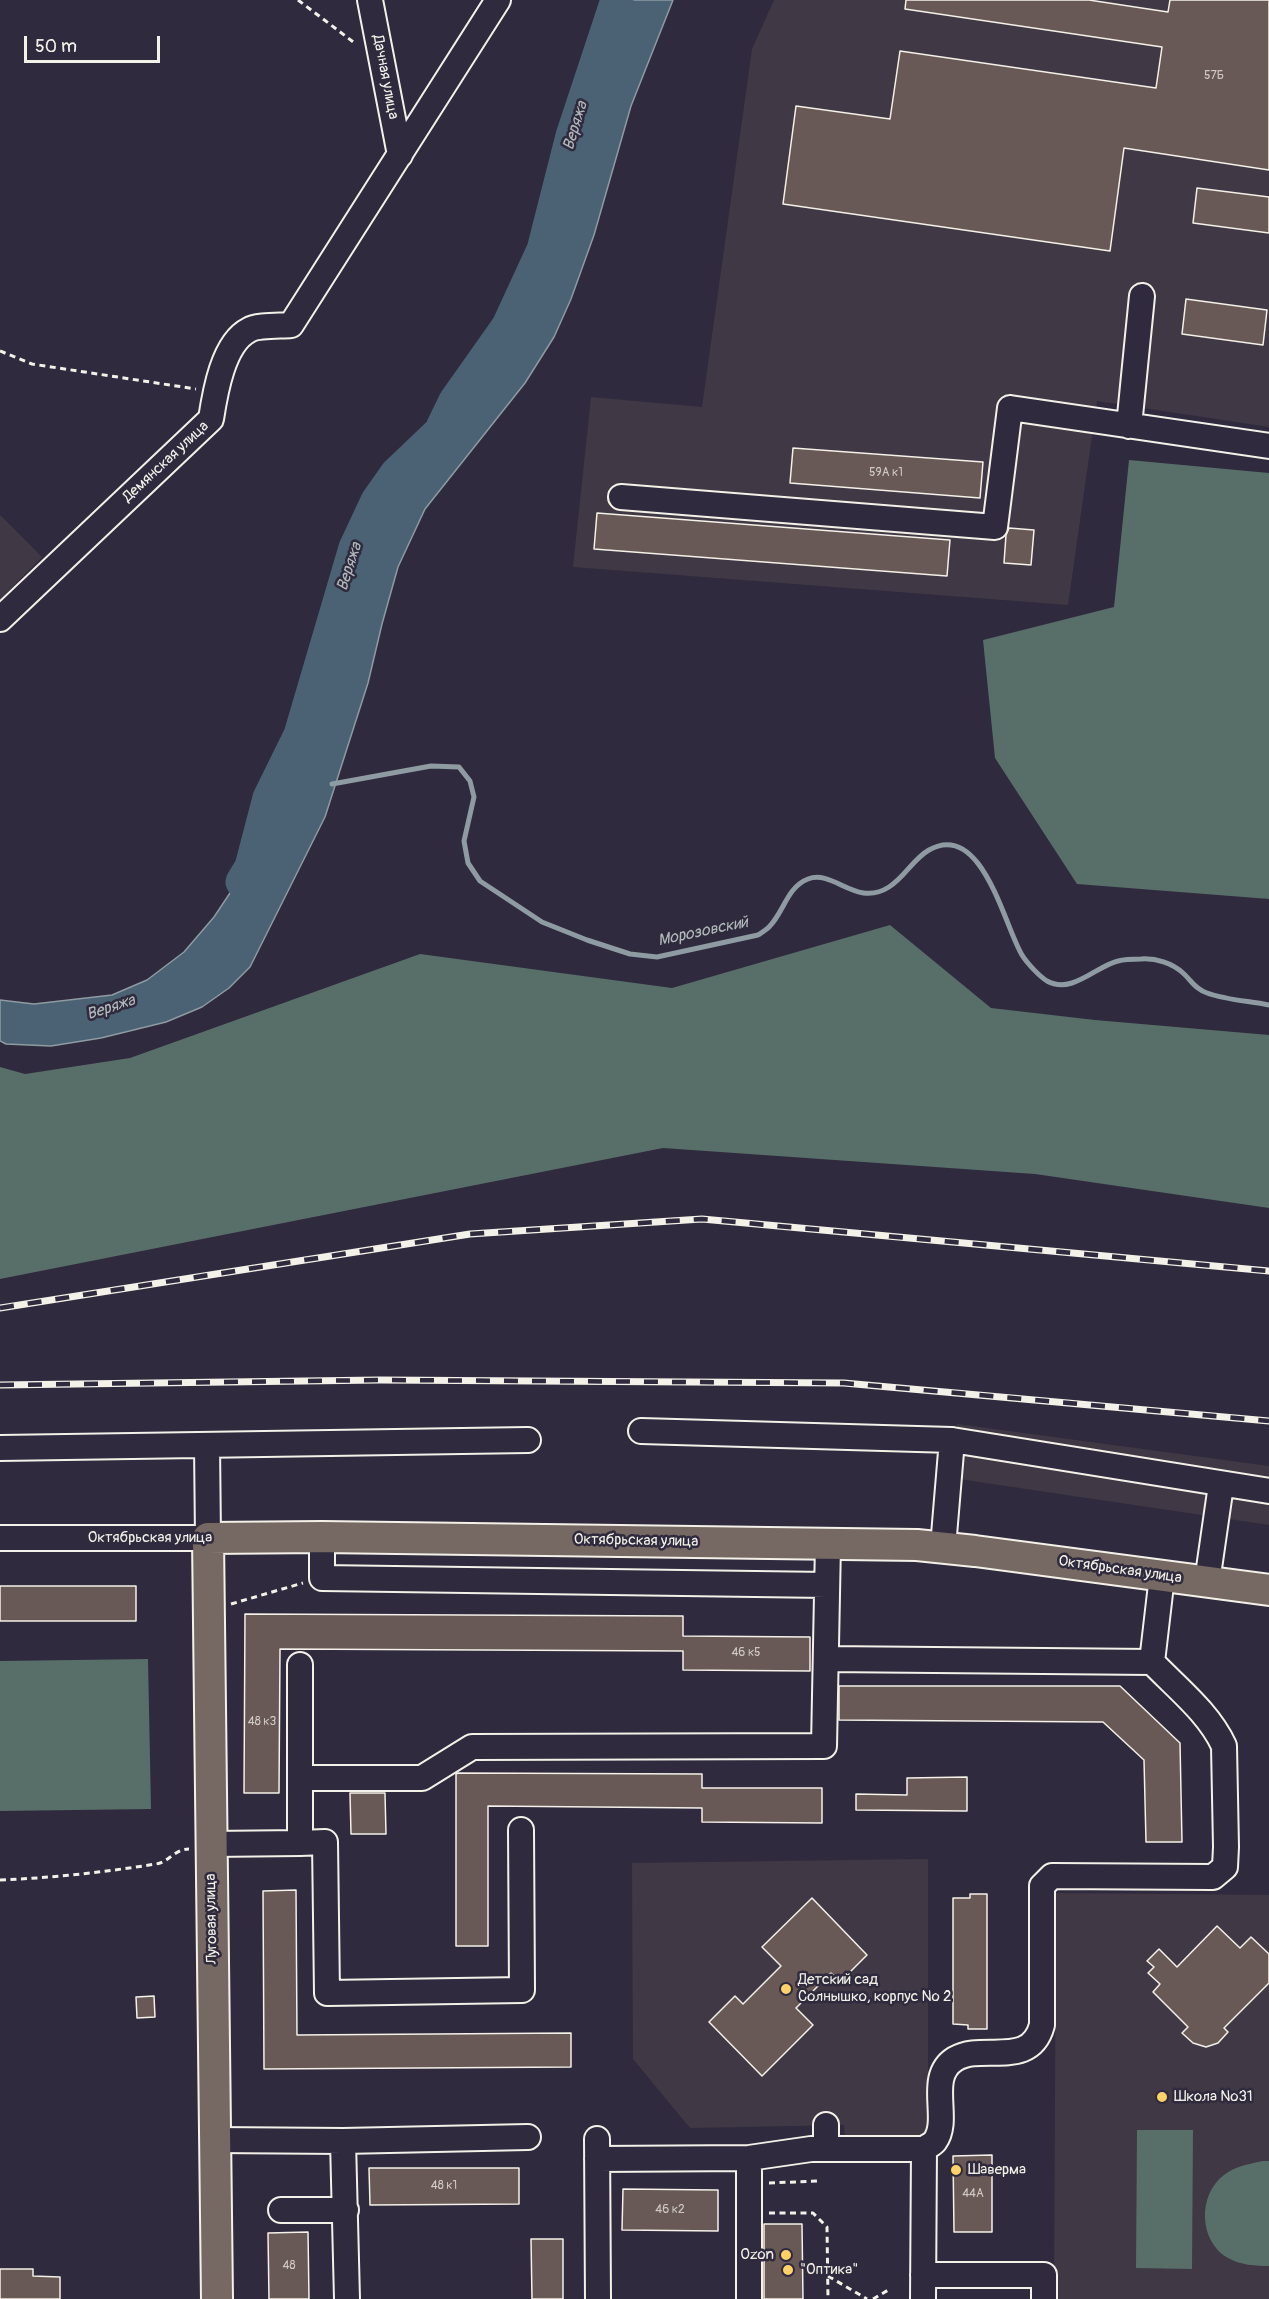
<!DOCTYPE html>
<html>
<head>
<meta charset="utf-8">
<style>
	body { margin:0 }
	#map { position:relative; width:1269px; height:2299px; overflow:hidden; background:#2f2a3d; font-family:Pangolin,sans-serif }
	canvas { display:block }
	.scale { position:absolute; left:24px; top:36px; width:136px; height:27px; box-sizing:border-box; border:3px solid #f4f1e8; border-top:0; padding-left:8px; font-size:18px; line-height:21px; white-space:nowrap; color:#f4f1e8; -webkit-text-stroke:4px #2f2a3d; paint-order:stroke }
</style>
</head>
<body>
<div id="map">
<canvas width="1269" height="2299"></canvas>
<div class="scale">50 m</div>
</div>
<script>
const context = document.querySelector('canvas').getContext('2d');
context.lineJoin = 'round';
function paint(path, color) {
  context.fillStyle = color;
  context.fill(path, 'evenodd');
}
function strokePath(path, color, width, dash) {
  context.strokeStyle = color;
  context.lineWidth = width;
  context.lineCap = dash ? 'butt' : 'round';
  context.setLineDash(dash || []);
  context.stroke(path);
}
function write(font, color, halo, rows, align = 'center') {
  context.font = font + ' Pangolin,sans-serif';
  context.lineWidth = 5;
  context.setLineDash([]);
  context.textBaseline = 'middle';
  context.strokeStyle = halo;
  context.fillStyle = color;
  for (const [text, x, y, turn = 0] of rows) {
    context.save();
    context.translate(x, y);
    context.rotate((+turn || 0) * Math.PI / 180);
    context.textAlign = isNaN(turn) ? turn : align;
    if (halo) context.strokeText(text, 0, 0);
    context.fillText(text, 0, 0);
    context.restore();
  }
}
const built = new Path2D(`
	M 774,0 L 1269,0 L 1269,427 L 1097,401 L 1068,605 L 573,567 L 591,397 L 702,407 L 752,49 Z
	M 0,515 L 42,557 L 0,599 Z
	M 957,1424 L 1269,1466 L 1269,1525 L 952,1478 Z
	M 928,1859 L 928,2131 L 919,2137 L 845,2139 L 844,2125 L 690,2128 L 633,2059 L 632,1863 Z
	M 1056,1893 L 1269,1895 L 1269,2299 L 1054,2299 Z`);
const green = new Path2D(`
	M 1129,460 L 1269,473 L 1269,899 L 1077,884 L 995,758 L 983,640 L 1114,607 Z
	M 890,925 L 991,1008 L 1095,1020 L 1269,1035 L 1269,1208 L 1035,1174 L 663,1148 L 0,1279 L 0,1067 L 25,1074 L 130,1058 L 420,954 L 672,988 Z
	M 148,1659 L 151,1809 L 0,1811 L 0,1661 Z
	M 1137,2130 L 1193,2130 L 1192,2269 L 1136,2268 Z
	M 1263,2161 L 1269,2161 L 1269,2266 C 1256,2266 1240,2265 1228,2258 C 1199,2242 1197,2195 1224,2175 C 1235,2166 1249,2164 1263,2161 Z`);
const water = new Path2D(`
	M 619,0 L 673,0 L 631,106 L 594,235 L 571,299 L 554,337 L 525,383 L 425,509 L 398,567 L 382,624 L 368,683 L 325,817 L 250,967 L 229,988 L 202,1007 L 166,1022 L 101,1038 L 51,1046 L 6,1044 L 0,1041 L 0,1000 L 34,1004 L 112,995 L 147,980 L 184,952 L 214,917 L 236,884 L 260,837 L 315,689 L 355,557 L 389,477 L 412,445 L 453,415 L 534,298 L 546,261 L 578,127 Z`);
const stream = new Path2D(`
	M 332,784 L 431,766 L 459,767 L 470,781 L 474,797 L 464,841 L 468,863 L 480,881 L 542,922 L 587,940 L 630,954 L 657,957 L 758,935 C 761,933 766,930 769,927 C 784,912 787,887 808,879 C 834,869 856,908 889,887 C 905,877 913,859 929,850 C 982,820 1004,925 1022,955 C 1027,963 1039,976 1047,981 C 1072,995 1096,966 1118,961 C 1125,959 1134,959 1141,959 C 1156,958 1172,963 1183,973 C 1191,980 1195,989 1207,993 C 1226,1000 1249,1001 1269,1005`);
const river = new Path2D(`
	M 242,882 L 251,867 L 269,798 L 300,735 L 355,548 L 377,501 L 396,474 L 440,432 L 455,401 L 508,326 L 543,250 L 572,136 L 617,0`);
const building = new Path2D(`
	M 906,0 L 1089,0 L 1168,12 L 1170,0 L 1269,0 L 1269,170 L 1124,148 L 1110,251 L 783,204 L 796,106 L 890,119 L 900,51 L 1156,88 L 1162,47 L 905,9 Z
	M 1197,188 L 1269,197 L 1269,233 L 1193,223 Z
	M 1186,299 L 1267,310 L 1263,345 L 1182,334 Z
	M 793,448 L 983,462 L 980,498 L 790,483 Z
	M 597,513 L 950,540 L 947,576 L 594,549 Z
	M 1009,528 L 1034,530 L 1031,565 L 1004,563 L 1006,535 Z
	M 0,1586 L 136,1586 L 136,1621 L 0,1621 Z
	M 245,1614 L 683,1616 L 683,1636 L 810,1637 L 810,1671 L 683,1670 L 683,1651 L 280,1649 L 279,1793 L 244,1793 Z
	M 839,1686 L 1120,1686 L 1180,1743 L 1182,1842 L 1146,1842 L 1144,1760 L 1103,1722 L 839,1720 Z
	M 458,1773 L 702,1774 L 702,1788 L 822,1788 L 822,1823 L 702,1822 L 702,1808 L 488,1806 L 488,1946 L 456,1946 L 456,1774 Z
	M 967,1777 L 967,1811 L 856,1810 L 856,1794 L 907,1795 L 907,1778 Z
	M 350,1793 L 385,1793 L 386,1834 L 351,1834 Z
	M 296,1890 L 297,2035 L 571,2033 L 571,2067 L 264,2069 L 263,1891 Z
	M 970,1894 L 987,1894 L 987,2029 L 968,2029 L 968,2025 L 953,2024 L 953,1898 L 970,1898 Z
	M 812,1898 L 867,1955 L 840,1982 L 831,1973 L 796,2008 L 813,2025 L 762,2076 L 709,2022 L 735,1996 L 743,2004 L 781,1966 L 762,1947 Z
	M 1217,1926 L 1240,1948 L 1251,1937 L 1269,1954 L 1269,1983 L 1224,2028 L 1228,2032 L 1218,2043 L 1206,2047 L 1193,2043 L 1182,2033 L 1188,2027 L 1153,1992 L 1160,1984 L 1148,1973 L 1154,1967 L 1147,1961 L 1159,1949 L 1177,1967 Z
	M 154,1996 L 155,2017 L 137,2018 L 136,1997 Z
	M 992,2155 L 992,2232 L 954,2232 L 953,2156 Z
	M 369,2168 L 519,2168 L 519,2204 L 370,2205 Z
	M 623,2189 L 718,2190 L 718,2231 L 622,2230 Z
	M 764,2224 L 802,2224 L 803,2299 L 764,2299 Z
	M 308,2232 L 309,2299 L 269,2299 L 268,2233 Z
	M 531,2239 L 563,2239 L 563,2299 L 532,2299 Z
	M 0,2269 L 33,2269 L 33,2276 L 60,2277 L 60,2299 L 0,2299 Z`);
const path = new Path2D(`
	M 298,0 L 356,44
	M 0,351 L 32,364 L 196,389
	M 231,1604 L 303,1583
	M 0,1880 C 52,1878 105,1872 156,1864 C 169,1862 175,1849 189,1849
	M 769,2183 L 818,2181
	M 769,2213 L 813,2213 L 827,2227 L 828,2299
	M 828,2276 L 867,2299
	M 873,2299 L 890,2289`);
const minor = new Path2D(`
	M 370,0 L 400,155
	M 1129,426 L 1142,296
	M 621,497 L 995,527 L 1010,408 L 1269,446
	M 0,619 L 211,419 C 215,393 223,343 249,330 C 257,325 281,326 291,325 L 498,0
	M 641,1431 L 952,1440 L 943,1547
	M 952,1440 L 1269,1491
	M 0,1448 L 528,1440
	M 322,1537 L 322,1578 L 827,1585
	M 0,1538 L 208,1538 L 207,1445
	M 1207,1582 L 1221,1485
	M 826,1659 L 1152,1662
	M 300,1778 L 422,1778 L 472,1747 L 824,1746 L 828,1544
	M 300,1843 L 325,1842 L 327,1993 L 522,1990 L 521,1830
	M 211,1844 L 300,1843 L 300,1665
	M 826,2125 L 826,2149
	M 597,2139 L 598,2299
	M 215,2140 L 343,2141 L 528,2137
	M 343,2141 L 347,2299
	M 749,2158 L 749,2299
	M 597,2159 L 749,2158 L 811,2149 L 924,2149
	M 281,2210 L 346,2210
	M 923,2275 L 1044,2275 L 1044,2299
	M 923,2299 L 924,2149 C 928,2146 933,2144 935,2141 C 951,2119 926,2077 955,2059 C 983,2042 1030,2070 1042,2025 L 1042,1886 L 1052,1876 L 1213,1877 L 1225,1867 L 1226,1847 L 1224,1746 C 1209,1713 1177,1688 1152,1662 L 1162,1576`);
const major = new Path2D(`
	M 217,2299 L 208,1538 L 322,1537 L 917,1545 L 975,1551 L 1269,1590`);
const rail = new Path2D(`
	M 0,1308 L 470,1234 L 702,1219 L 1269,1271
	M 0,1385 L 380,1380 L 844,1383 L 1269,1421`);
const markers = [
	[786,1989,6,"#ffd166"],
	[1162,2097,6,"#ffd166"],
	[956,2170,6,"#ffd166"],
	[786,2255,6,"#ffd166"],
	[788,2270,6,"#ffd166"]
];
const numberNames = [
	["57Б",1214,76],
	["59А к1",886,473],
	["46 к5",746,1653],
	["48 к3",262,1722],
	["48 к1",444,2186],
	["44А",973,2194],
	["46 к2",670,2210],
	["48",289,2266]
];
const streetNames = [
	["Дачная улица",385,77,79],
	["Демянская улица",166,462,-43],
	["Октябрьская улица",150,1538],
	["Октябрьская улица",636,1541,1],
	["Октябрьская улица",1120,1570,8],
	["Луговая улица",212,1919,-91]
];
const poiNames = [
	["Детский сад",798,1980],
	["Солнышко, корпус № 2",798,1997],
	["Школа №31",1174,2097],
	["Шаверма",968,2170],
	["Ozon",774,2255,"right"],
	["\"Оптика\"",800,2270]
];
const waterNames = [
	["Веряжа",576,126,-73],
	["Веряжа",350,567,-72],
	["Морозовский",703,932,-12],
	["Веряжа",111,1008,-18]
];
paint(built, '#403844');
paint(green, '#586e69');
paint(water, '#4a6273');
strokePath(water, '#8e9ba2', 1.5);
strokePath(stream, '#8e9ba2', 5);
strokePath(river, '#4a6273', 33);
paint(building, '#685856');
strokePath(building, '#f4f1e8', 1.5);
strokePath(minor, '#f4f1e8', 28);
strokePath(major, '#f4f1e8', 34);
strokePath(path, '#f4f1e8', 3, [6, 4.5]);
strokePath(minor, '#2f2a3d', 24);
strokePath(major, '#766964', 30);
strokePath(rail, '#f4f1e8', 7);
strokePath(rail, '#2f2a3d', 4.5, [14]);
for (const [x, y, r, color] of markers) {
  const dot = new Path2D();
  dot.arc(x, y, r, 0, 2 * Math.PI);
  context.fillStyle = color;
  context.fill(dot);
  strokePath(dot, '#2f2a3d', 2);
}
write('12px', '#d1cbc4', null, numberNames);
write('15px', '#f4f1e8', '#2f2a3d', streetNames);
write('15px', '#f4f1e8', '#2f2a3d', poiNames, 'left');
write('italic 16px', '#b0b8b9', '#2f2a3d', waterNames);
</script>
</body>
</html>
